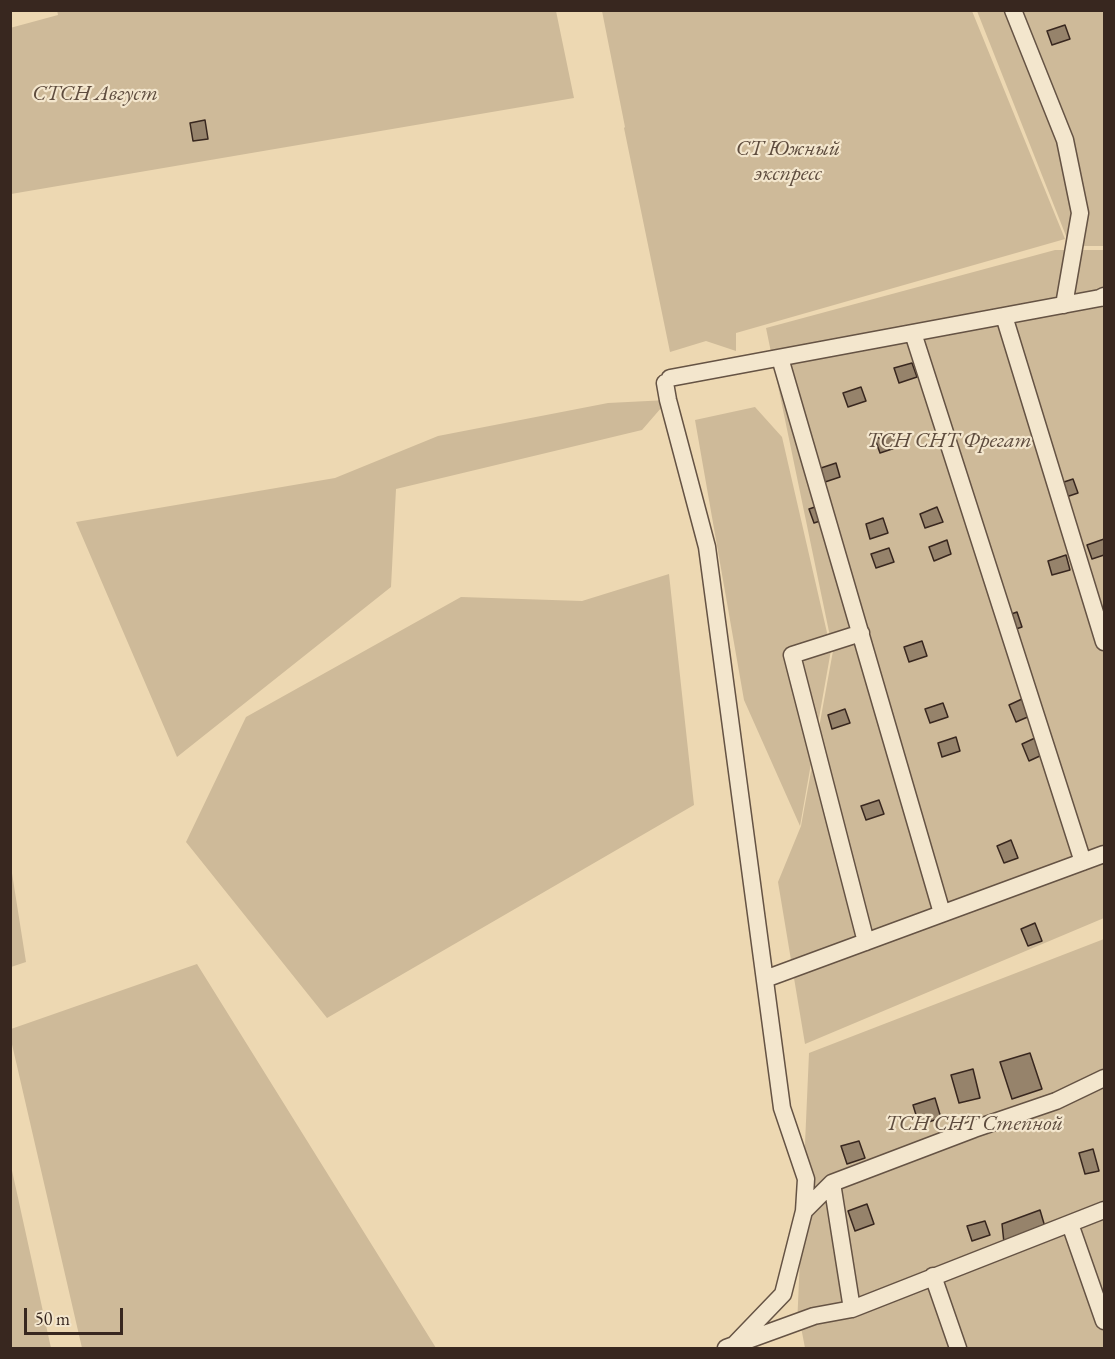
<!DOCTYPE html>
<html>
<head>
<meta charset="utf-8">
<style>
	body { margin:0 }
	#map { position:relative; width:1115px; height:1359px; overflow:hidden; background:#edd8b2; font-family:"EB Garamond",serif }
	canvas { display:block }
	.frame { position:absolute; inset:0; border:12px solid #38271f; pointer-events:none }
	.scale { position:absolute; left:24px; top:1308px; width:99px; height:27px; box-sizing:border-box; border:3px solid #38271f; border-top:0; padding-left:8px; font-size:18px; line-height:21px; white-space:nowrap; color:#38271f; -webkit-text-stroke:4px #f3e6cd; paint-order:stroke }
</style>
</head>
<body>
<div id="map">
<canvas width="1115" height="1359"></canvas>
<div class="frame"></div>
<div class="scale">50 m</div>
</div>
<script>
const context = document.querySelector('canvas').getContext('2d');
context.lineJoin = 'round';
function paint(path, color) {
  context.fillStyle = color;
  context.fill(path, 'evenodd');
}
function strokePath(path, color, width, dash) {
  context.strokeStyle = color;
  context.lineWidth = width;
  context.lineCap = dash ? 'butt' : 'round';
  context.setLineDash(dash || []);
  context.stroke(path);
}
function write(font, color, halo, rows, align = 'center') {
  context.font = font + ' "EB Garamond",serif';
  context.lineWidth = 4.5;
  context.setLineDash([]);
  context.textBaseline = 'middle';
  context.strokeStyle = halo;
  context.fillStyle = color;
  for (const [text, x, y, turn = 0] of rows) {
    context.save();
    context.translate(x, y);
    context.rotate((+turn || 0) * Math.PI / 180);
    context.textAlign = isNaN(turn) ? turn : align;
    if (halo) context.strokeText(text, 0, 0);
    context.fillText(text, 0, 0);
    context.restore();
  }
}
const green = new Path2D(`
	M 57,10 L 556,11 L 574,98 L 11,194 L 10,28 L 58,15 Z
	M 602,11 L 972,11 L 1065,239 L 736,333 L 736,351 L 706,341 L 670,352 L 624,128 L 625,127 Z
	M 977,11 L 1104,11 L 1104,246 L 1070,246 Z
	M 1055,250 L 1104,250 L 1104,918 L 805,1044 L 778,882 L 801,826 L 833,651 L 766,328 Z
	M 668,400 L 642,430 L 396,489 L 391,587 L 177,757 L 76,522 L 335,478 L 438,436 L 608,403 Z
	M 755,407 L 782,437 L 831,650 L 800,826 L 744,700 L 695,420 Z
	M 669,574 L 694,805 L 327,1018 L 186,842 L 246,717 L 461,597 L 582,601 Z
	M 11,867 L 26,962 L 11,967 L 10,967 Z
	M 1104,939 L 1104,1209 L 797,1326 L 809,1053 Z
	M 197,964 L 436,1348 L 82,1348 L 11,1040 L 11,1029 Z
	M 10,1166 L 11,1166 L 51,1348 L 11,1348 Z
	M 1104,1216 L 1104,1348 L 805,1348 L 801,1327 Z`);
const building = new Path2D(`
	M 1065,25 L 1070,39 L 1052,45 L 1047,31 Z
	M 205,120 L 208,139 L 193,141 L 190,123 Z
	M 912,363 L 917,377 L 899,383 L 894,368 Z
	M 861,387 L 866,401 L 848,407 L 843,393 Z
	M 893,433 L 898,447 L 880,453 L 875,439 Z
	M 836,463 L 840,477 L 822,483 L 818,469 Z
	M 1073,479 L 1078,493 L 1060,499 L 1055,485 Z
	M 827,503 L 832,517 L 814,523 L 809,509 Z
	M 937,507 L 943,522 L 925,528 L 920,514 Z
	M 883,518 L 888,533 L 870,539 L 866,524 Z
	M 1104,539 L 1104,555 L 1092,559 L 1087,545 Z
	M 947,540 L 951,554 L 934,561 L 929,547 Z
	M 889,548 L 894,562 L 876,568 L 871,554 Z
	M 1066,555 L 1070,570 L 1052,575 L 1048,561 Z
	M 1017,612 L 1022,627 L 1004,633 L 1000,618 Z
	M 922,641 L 927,656 L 909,662 L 904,647 Z
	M 1022,699 L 1030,716 L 1016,722 L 1009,705 Z
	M 943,703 L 948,717 L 930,723 L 925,709 Z
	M 845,709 L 850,723 L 832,729 L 828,715 Z
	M 956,737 L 960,751 L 942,757 L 938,743 Z
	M 1035,738 L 1042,755 L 1029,761 L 1022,744 Z
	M 879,800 L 884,814 L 866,820 L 861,806 Z
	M 1011,840 L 1018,858 L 1004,863 L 997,846 Z
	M 1035,923 L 1042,941 L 1028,946 L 1021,929 Z
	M 1030,1053 L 1042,1089 L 1012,1099 L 1000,1062 Z
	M 973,1069 L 980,1098 L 959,1103 L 951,1075 Z
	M 935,1098 L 941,1118 L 919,1125 L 913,1105 Z
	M 859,1141 L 865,1158 L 847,1164 L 841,1146 Z
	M 1093,1149 L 1099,1171 L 1085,1174 L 1079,1153 Z
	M 867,1204 L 874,1224 L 855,1231 L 848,1211 Z
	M 1040,1210 L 1045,1227 L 1004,1243 L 1002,1224 Z
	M 985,1221 L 990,1235 L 972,1241 L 967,1226 Z`);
const minor = new Path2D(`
	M 1013,10 L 1065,140 L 1080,213 L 1064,305
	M 1004,316 L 1104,642
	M 913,333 L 1083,862
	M 780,358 L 942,913
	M 670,378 L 1100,298 L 1104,296
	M 665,383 L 668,400 L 707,547 L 782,1108 L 806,1179 L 804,1211 L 783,1294 L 734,1345 L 726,1348
	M 861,633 L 792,655 L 866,942
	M 765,979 L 1104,854
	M 832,1183 L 852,1309
	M 804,1211 L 832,1183 L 974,1129 L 1056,1101 L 1104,1078
	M 1070,1224 L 1104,1321
	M 933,1276 L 958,1348
	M 737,1344 L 814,1316 L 852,1309 L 1104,1210`);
const parkNames = [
	["СТСН Август",95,94],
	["СТ Южный",788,149],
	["экспресс",788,174],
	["ТСН СНТ Фрегат",949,441],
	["ТСН СНТ Степной",974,1124]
];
paint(green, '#ceba99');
paint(building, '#96836b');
strokePath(building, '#38271f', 1.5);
strokePath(minor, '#655344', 19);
strokePath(minor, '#f3e6cd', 16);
write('italic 22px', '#5e4c3e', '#f3e6cd', parkNames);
</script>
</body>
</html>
